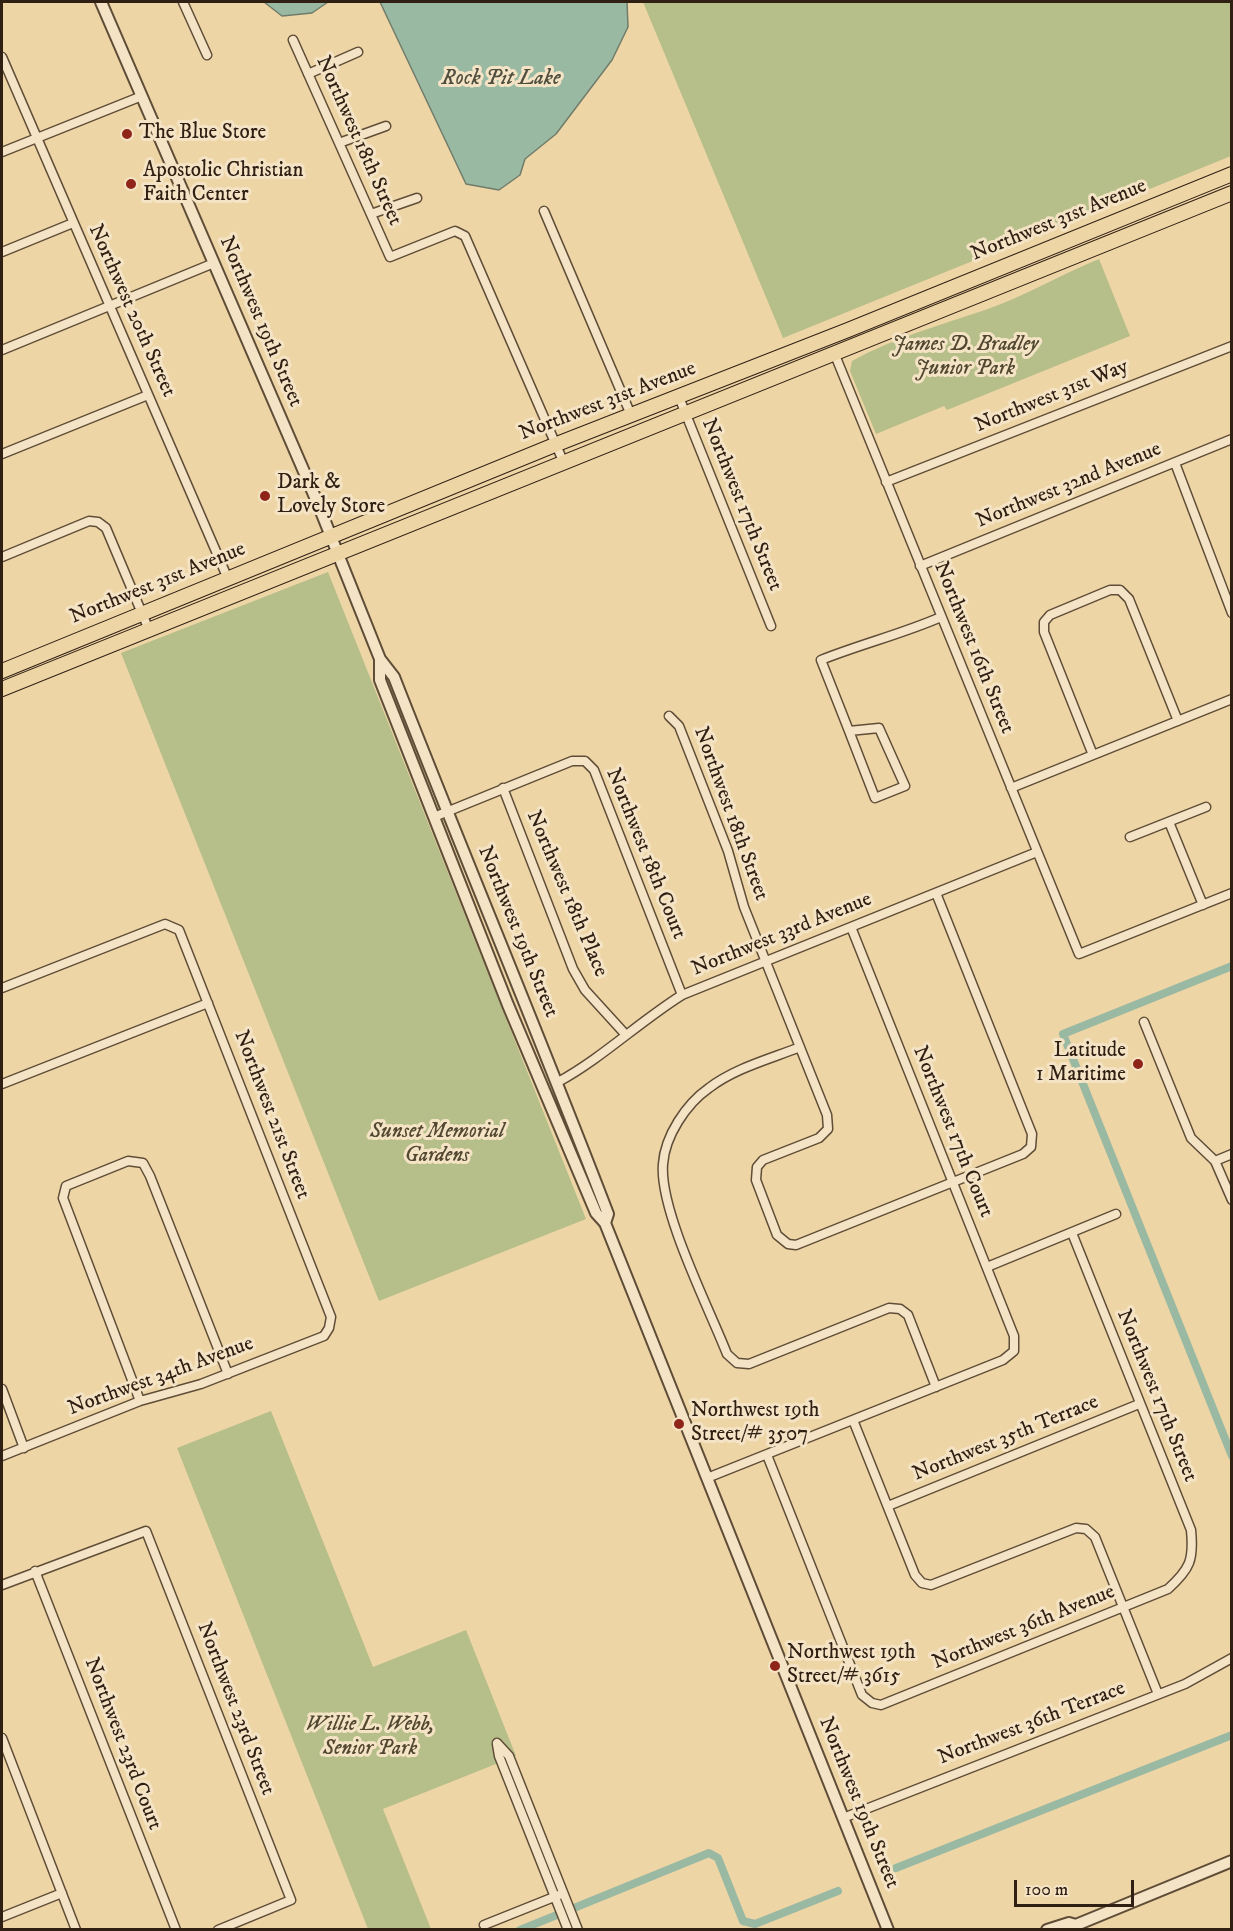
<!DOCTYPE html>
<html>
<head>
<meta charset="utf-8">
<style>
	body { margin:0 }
	#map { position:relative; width:1233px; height:1931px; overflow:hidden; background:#eed5a6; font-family:"IM FELL DW Pica",serif }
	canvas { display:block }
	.frame { position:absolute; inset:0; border:3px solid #302014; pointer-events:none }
	.scale { position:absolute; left:1014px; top:1880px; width:120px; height:27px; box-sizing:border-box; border:3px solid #302014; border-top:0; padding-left:8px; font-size:18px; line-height:21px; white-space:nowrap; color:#302014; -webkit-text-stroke:4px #f4e4c5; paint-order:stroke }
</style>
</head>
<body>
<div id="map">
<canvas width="1233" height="1931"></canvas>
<div class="frame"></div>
<div class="scale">100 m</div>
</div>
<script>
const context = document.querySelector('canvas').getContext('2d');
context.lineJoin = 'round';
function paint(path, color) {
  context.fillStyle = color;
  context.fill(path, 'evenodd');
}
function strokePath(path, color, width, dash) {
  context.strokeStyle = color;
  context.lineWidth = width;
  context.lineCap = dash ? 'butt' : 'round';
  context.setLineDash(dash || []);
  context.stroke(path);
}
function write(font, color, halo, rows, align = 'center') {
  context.font = font + ' "IM FELL DW Pica",serif';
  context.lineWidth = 6;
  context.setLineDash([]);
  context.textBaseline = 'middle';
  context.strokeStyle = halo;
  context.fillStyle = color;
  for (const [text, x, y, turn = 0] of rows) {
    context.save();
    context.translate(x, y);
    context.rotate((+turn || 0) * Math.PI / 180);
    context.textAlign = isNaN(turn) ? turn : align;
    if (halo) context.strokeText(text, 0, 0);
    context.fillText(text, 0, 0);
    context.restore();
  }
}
const green = new Path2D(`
	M 643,2 L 1231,2 L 1231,156 L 783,338 Z
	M 1099,259 L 1130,336 L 947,410 L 944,406 L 876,434 L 850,371 L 852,361 C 893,338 941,325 985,310 C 1025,296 1060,275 1099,259 Z
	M 328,572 L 586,1219 L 379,1301 L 121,653 Z
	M 271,1411 L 373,1667 L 466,1630 L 516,1756 L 383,1809 L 431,1929 L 368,1929 L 177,1448 Z`);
const water = new Path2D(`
	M 264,2 L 328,2 L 312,13 L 282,16 Z
	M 380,2 L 627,2 L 628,27 L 612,60 L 556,134 L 525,159 L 520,175 L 499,190 L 466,184 Z`);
const canal = new Path2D(`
	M 1232,966 L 1063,1034 L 1232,1456
	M 896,1868 L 1232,1735
	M 520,1930 L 709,1853 L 718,1858 L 743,1921 L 755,1924 L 838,1891`);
const minor = new Path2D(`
	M 183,2 L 207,55
	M 293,40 L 390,257 L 455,231 L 465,236 L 563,461
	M 2,57 L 228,579
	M 308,74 L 358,52
	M 339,143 L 386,126
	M 2,152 L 142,96
	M 544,211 L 631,415
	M 371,214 L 417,198
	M 2,252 L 73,223
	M 2,350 L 214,263
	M 835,355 L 1079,954 L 1232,893
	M 679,397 L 771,626
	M 2,454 L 148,395
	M 1175,463 L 1232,613
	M 886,482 L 1232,346
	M 2,557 L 89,521 L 98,522 L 106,528 L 149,630
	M 920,566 L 1232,439
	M 669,716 L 679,726 L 728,851 L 744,907 L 827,1115 L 828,1129 L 819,1138 L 763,1160 L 757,1167 L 756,1180 L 777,1235 L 788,1244 L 796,1245 L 1023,1154 L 1031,1147 L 1032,1134 L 936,893
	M 879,728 L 905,786 L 875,798 L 849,731 Z
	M 849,731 L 821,660 C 861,644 902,634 941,617
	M 1093,755 L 1044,632 L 1044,622 L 1050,615 L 1110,590 L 1120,590 L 1129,599 L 1178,721
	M 503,788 L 573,969 L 585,990 L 626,1035
	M 1011,788 L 1232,699
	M 434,817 L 572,761 L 585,761 L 594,770 L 682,995
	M 1169,822 L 1203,905
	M 1130,837 L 1206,807
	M 2,988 L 165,924 L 179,930 L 331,1317 L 329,1328 L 324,1336 L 201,1384 L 140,1401 L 2,1456
	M 1144,1022 L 1191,1138 L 1215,1161 L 1232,1200
	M 800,1047 C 770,1059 735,1068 709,1088 C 686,1104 665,1136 663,1164 C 659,1210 709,1308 727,1354 L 737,1363 L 749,1364 L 889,1308 L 900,1309 L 908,1315 L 936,1387
	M 558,1082 C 602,1058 639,1022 682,995 L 1037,852
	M 2,1084 L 208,1003
	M 1215,1161 L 1232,1154
	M 987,1267 L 1116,1214
	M 2,1389 L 24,1448
	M 140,1401 L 63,1198 L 66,1186 L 128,1161 L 143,1163 L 150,1176 L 228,1374
	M 853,1420 L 915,1575 L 922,1583 L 931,1585 L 1076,1528 L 1086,1529 L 1095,1537 L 1158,1694
	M 767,1455 L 862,1695 L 872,1703 L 881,1705 L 1168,1589 C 1190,1569 1194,1560 1191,1530 L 1072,1233
	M 707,1478 L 1003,1360 L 1014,1351 L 1014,1336 L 851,927
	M 888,1506 L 1139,1404
	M 35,1571 L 176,1930
	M 2,1585 L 146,1531 L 291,1900 L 218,1930
	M 2,1738 L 76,1930
	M 497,1743 L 509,1756 L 578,1930
	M 497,1744 L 499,1756 L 568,1930
	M 843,1818 L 1185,1684 L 1232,1658
	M 2,1917 L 62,1893
	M 484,1925 L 559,1895`);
const tertiary = new Path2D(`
	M 101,2 L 318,504 L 380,659 L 394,677 C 464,856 539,1034 608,1214 L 605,1223
	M 380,659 L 380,680 L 395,718 L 508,1005 L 596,1213 L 605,1223 L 888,1930
	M 1047,1930 L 1069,1923 L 1076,1925
	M 1071,1930 L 1076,1925 L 1232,1861`);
const primary = new Path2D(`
	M 2,671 L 557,444 L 848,330 L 1232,174
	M 2,689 L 1232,193`);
const markers = [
	[127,134,6,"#8f2418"],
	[131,184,6,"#8f2418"],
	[265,496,6,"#8f2418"],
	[1138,1064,6,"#8f2418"],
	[679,1424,6,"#8f2418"],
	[775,1666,6,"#8f2418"]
];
const poiNames = [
	["The Blue Store",139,134],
	["Apostolic Christian",143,172],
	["Faith Center",143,196],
	["Dark &",277,484],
	["Lovely Store",277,508],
	["Latitude",1126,1052,"right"],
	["1 Maritime",1126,1076,"right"],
	["Northwest 19th",691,1412],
	["Street/# 3507",691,1436],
	["Northwest 19th",787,1654],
	["Street/# 3615",787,1678]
];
const streetNames = [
	["Northwest 18th Street",358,141,66],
	["Northwest 31st Avenue",1059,221,-22],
	["Northwest 20th Street",131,311,66],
	["Northwest 19th Street",260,322,67],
	["Northwest 31st Way",1052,397,-22],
	["Northwest 31st Avenue",608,402,-21],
	["Northwest 32nd Avenue",1069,486,-22],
	["Northwest 17th Street",741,505,68],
	["Northwest 31st Avenue",158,584,-22],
	["Northwest 16th Street",973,648,68],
	["Northwest 18th Street",730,814,70],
	["Northwest 18th Court",645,854,68],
	["Northwest 18th Place",566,894,67],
	["Northwest 19th Street",517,932,68],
	["Northwest 33rd Avenue",782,935,-22],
	["Northwest 21st Street",271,1115,69],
	["Northwest 17th Court",952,1132,68],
	["Northwest 34th Avenue",161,1377,-20],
	["Northwest 17th Street",1156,1396,68],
	["Northwest 35th Terrace",1006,1439,-22],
	["Northwest 36th Avenue",1024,1628,-22],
	["Northwest 23rd Street",235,1709,69],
	["Northwest 36th Terrace",1032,1724,-21],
	["Northwest 23rd Court",122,1744,69],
	["Northwest 19th Street",858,1803,68]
];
const parkNames = [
	["James D. Bradley",965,346],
	["Junior Park",965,370],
	["Sunset Memorial",437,1133],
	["Gardens",437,1157],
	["Willie L. Webb,",370,1726],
	["Senior Park",370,1750]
];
const waterNames = [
	["Rock Pit Lake",501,79]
];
paint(green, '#b6be89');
paint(water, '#9ab9a3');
strokePath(water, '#707c6a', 1.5);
strokePath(canal, '#9ab9a3', 8);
strokePath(minor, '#604d38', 11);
strokePath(tertiary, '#604d38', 14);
strokePath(primary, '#302014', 16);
strokePath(minor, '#f4e4c5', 8);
strokePath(tertiary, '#f4e4c5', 10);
strokePath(primary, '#eed5a6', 14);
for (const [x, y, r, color] of markers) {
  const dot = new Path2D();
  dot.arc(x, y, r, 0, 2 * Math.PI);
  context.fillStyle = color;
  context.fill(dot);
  strokePath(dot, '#f4e4c5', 2);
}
write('21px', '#302014', '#f4e4c5', poiNames, 'left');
write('21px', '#302014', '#f4e4c5', streetNames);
write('italic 21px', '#524831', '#f4e4c5', parkNames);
write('italic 22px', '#504e3f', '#f4e4c5', waterNames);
</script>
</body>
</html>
